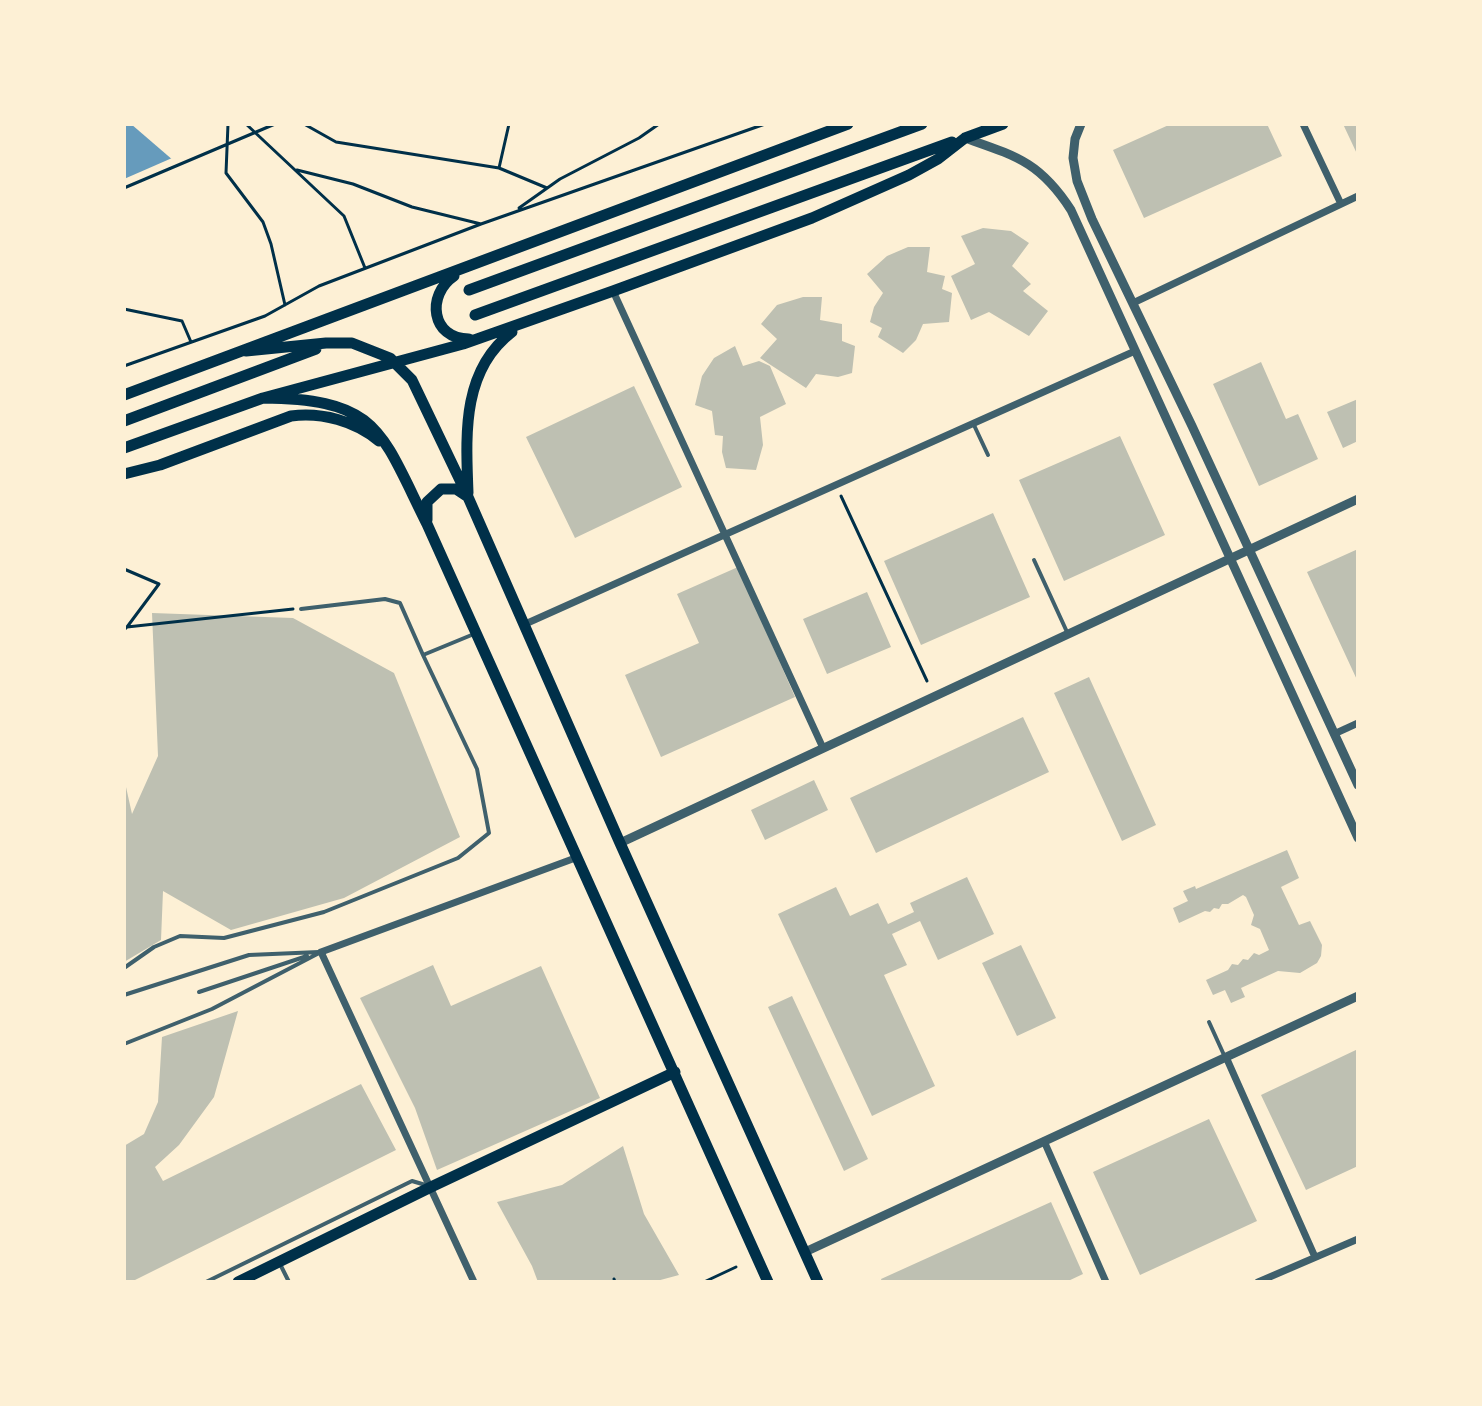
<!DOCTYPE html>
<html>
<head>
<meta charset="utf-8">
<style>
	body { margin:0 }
	#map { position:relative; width:1482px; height:1406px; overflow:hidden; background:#fdf0d5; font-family:Commissioner,sans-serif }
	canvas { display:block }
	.frame { position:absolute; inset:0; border:126px solid #fdf0d5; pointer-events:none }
</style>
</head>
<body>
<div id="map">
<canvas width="1482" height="1406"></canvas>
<div class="frame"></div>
</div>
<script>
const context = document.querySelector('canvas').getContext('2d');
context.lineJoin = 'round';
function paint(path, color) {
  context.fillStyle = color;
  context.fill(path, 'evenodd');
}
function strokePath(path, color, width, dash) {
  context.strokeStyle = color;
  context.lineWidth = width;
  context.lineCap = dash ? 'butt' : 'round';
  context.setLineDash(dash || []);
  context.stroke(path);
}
const water = new Path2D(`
	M 124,124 L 250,124 L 124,179 Z`);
const pier = new Path2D(`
	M 131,124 L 254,124 L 251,128 L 174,161 Z`);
const building = new Path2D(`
	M 1171,124 L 1267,124 L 1282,156 L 1144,218 L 1113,150 Z
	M 1343,124 L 1358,124 L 1358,156 Z
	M 983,228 L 1011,231 L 1029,243 L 1012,266 L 1031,284 L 1023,291 L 1048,311 L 1029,336 L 989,312 L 971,320 L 951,276 L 975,264 L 961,236 Z
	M 908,247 L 930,247 L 927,272 L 945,276 L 942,289 L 952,293 L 949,322 L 923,324 L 916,340 L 903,353 L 878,337 L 882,328 L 870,322 L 874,307 L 883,293 L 867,274 L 887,256 Z
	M 803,297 L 822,297 L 820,320 L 842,324 L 842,341 L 855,346 L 852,373 L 838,377 L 816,374 L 806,388 L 760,358 L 777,339 L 761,324 L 777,305 Z
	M 735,346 L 743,366 L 759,361 L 770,366 L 786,404 L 760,417 L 763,445 L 756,470 L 726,468 L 722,452 L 723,436 L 715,435 L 712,411 L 695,405 L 702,376 L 714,358 Z
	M 1261,362 L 1286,419 L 1298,414 L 1318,459 L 1259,486 L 1213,384 Z
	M 634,386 L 682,487 L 575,538 L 526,437 Z
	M 1358,399 L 1358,441 L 1343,448 L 1327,412 Z
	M 1120,436 L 1165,535 L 1064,581 L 1019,480 Z
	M 993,513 L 1030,597 L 921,645 L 884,561 Z
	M 1358,549 L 1358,682 L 1307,572 Z
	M 738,567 L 795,697 L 661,757 L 625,675 L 699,643 L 677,594 Z
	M 867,592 L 891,647 L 827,674 L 803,619 Z
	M 152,613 L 293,618 L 394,673 L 460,837 L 344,898 L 231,930 L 163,891 L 161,940 L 124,962 L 124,778 L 132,814 L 158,756 Z
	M 1089,677 L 1156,825 L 1122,841 L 1054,693 Z
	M 1023,717 L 1049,772 L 876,853 L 850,798 Z
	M 814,780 L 828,810 L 765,840 L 751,810 Z
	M 1287,850 L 1299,878 L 1281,887 L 1299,925 L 1310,921 L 1322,945 L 1321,956 L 1317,963 L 1300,973 L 1278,971 L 1241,988 L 1245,997 L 1231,1003 L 1225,990 L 1213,995 L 1206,980 L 1228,970 L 1232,964 L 1238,965 L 1243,959 L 1248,960 L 1254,953 L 1259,955 L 1269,950 L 1260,929 L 1251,925 L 1254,915 L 1246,897 L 1243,895 L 1228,904 L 1222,904 L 1219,909 L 1214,908 L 1210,912 L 1205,911 L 1179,923 L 1173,908 L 1188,901 L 1183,891 L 1195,886 L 1196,889 Z
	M 967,877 L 994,934 L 938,960 L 920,921 L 892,934 L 907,965 L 884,975 L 935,1086 L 872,1116 L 778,914 L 836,887 L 850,916 L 878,903 L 888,924 L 914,912 L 910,903 Z
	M 1021,945 L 1056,1018 L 1017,1036 L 982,963 Z
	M 433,965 L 451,1006 L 541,966 L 600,1098 L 437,1170 L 415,1108 L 360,998 Z
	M 792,996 L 868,1159 L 844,1171 L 768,1007 Z
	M 238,1011 L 214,1097 L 179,1145 L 155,1167 L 163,1181 L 361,1084 L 396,1150 L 131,1282 L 124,1282 L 124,1146 L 144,1134 L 158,1102 L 162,1037 Z
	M 1358,1049 L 1358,1166 L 1306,1190 L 1261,1095 Z
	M 1209,1119 L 1257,1221 L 1140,1275 L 1093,1172 Z
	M 623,1146 L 644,1214 L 679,1275 L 653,1282 L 538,1282 L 532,1266 L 497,1202 L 562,1185 Z
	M 1051,1202 L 1083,1274 L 1066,1282 L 882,1282 L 881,1279 Z`);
const path = new Path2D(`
	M 228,124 L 226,173 L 263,222 L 271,244 L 285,305
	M 246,124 L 344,216 L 365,268
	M 304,124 L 336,142 L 499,168 L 547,188
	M 499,168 L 509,124
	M 297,170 L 353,184 L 412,207 L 481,224
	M 124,188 L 275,124
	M 519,208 L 560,179 L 639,138 L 659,124
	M 124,309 L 182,321 L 191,342
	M 124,366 L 265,316 L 319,286 L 481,224 L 765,124
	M 841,496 L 927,681
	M 124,569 L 159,584 L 127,627
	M 124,630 L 127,627 L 293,609
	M 614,1279 L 615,1282
	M 704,1282 L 736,1267`);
const service = new Path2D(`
	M 973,423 L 988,455
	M 1034,560 L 1067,632
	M 301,609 L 385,599 L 400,603 L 423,655 L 474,634
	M 124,968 L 154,947 L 180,936 L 224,938 L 324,912 L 458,858 L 489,833 L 477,769 L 423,655
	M 199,992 L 307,956
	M 124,995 L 249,955 L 319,952
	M 1209,1022 L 1224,1055
	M 124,1044 L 212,1009 L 321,952
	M 280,1264 L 289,1282
	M 206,1282 L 412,1181 L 429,1186`);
const minor = new Path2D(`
	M 1303,124 L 1341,204
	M 613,291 L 823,748
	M 1133,303 L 1358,196
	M 523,625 L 1135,351
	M 1334,734 L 1358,723
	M 1226,1057 L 1315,1257
	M 1044,1141 L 1106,1282
	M 474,1282 L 321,952 L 578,857
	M 1258,1282 L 1358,1239`);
const tertiary = new Path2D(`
	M 1081,124 L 1075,139 L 1073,158 L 1077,181 L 1092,219 L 1192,426 L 1358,785
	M 965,138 C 1016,156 1040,162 1071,210 L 1358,838
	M 620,843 L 1358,499
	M 805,1252 L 1358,996`);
const secondary = new Path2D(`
	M 454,276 C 426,295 431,339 469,339
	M 469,290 L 922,124
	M 475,315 L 952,142
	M 246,351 L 326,343 L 352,343 L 390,358 L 412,380 L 468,497 L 620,843 L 818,1282
	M 124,395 L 848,124
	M 263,398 C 379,399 380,430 427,524 L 768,1282
	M 124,421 L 316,349
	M 124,448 L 263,398 L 463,344 L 613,291 L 812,218 L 909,175 L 938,159 L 965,138 L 1003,124
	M 124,474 L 160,465 L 291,416 C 322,412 355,421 379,441
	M 468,493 C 466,436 461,371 512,332
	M 427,520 L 427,502 L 441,489 L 456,489 L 468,497
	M 238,1282 L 431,1187 L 675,1072`);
paint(water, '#669bbc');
paint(pier, '#fdf0d5');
paint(building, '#bec0b2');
strokePath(path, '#003049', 3);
strokePath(service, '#3f606c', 4);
strokePath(minor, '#3f606c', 7);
strokePath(tertiary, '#3f606c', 9);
strokePath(secondary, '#003049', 11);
</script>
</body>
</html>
